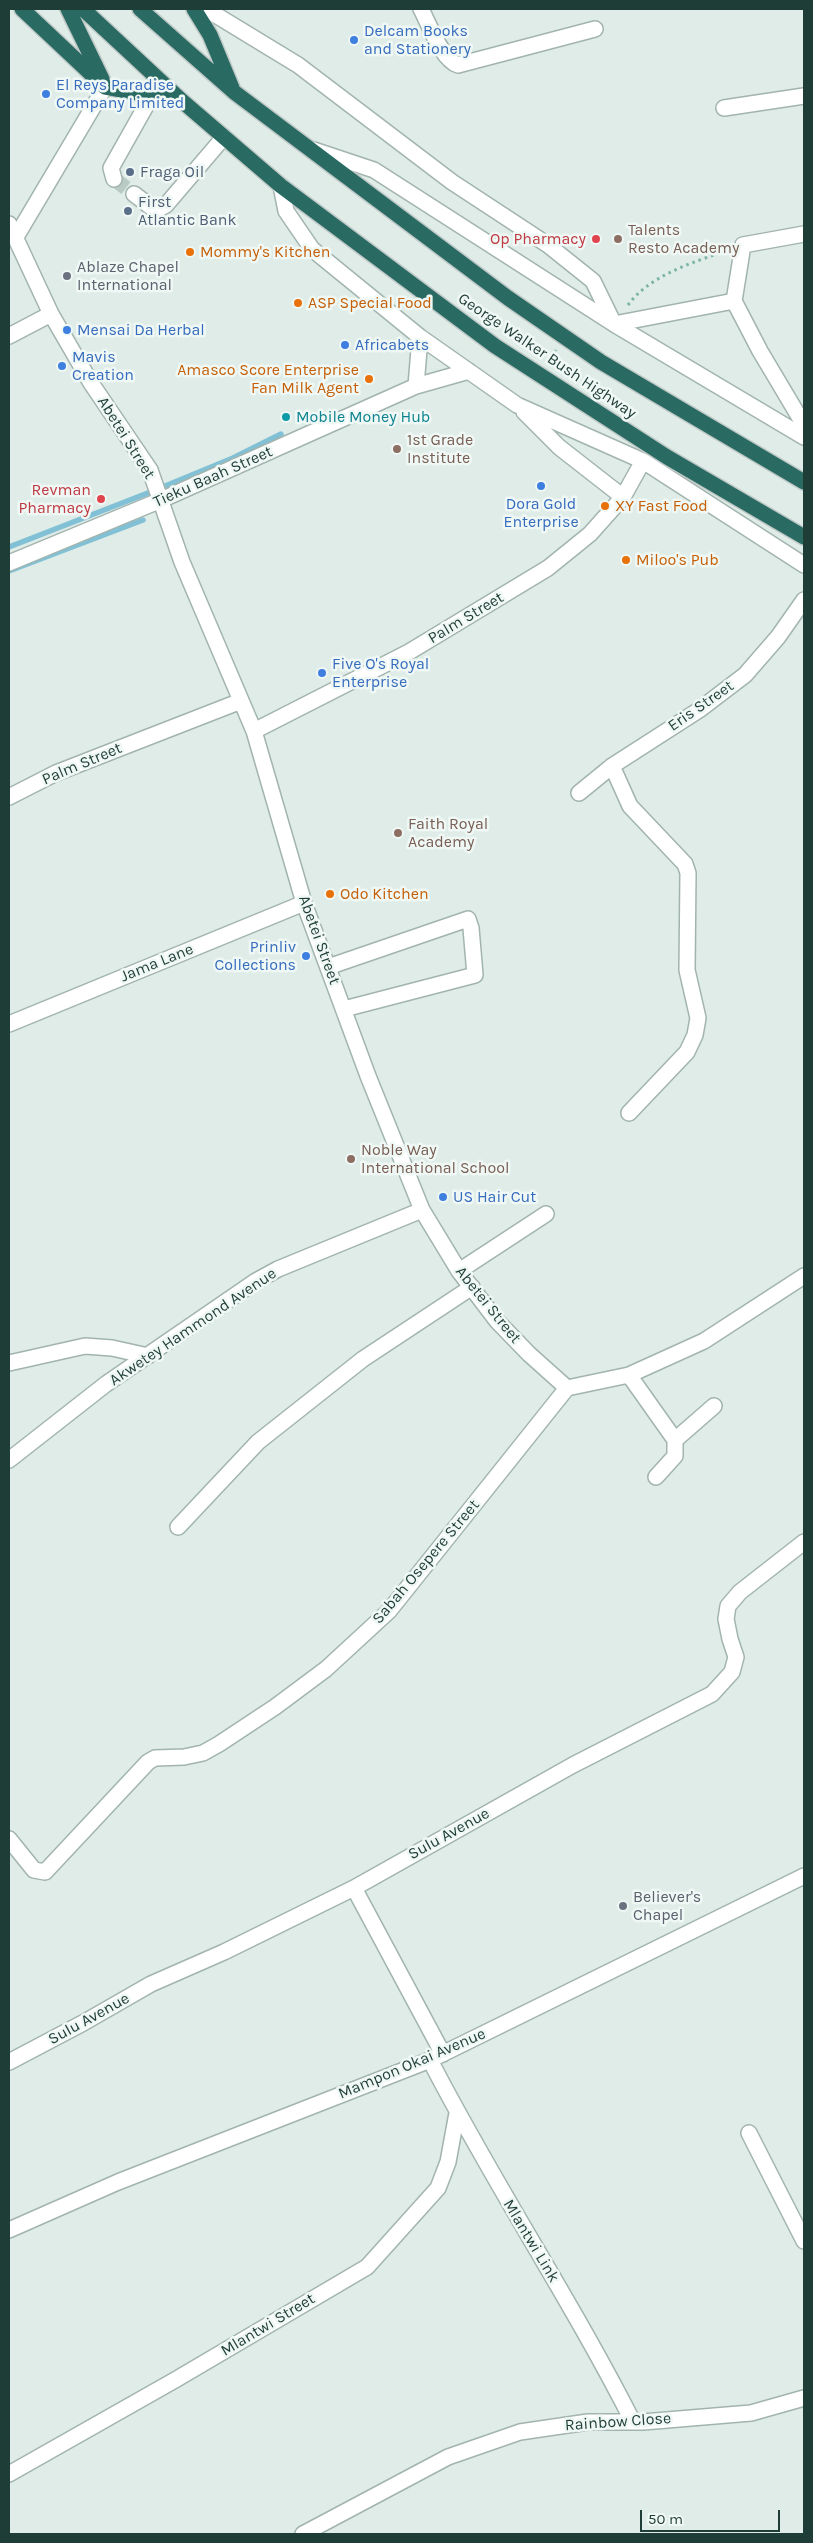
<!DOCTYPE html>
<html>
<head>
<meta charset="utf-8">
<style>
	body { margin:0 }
	#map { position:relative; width:813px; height:2543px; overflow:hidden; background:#dfece7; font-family:Karla,sans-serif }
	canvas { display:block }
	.frame { position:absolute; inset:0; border:10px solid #1f3d37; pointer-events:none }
	.scale { position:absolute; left:640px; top:2510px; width:140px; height:22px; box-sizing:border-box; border:2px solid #1f3d37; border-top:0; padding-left:6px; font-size:15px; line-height:18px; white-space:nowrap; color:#1f3d37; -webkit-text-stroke:4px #f0f8f5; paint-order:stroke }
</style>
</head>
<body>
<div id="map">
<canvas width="813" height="2543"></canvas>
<div class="frame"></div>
<div class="scale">50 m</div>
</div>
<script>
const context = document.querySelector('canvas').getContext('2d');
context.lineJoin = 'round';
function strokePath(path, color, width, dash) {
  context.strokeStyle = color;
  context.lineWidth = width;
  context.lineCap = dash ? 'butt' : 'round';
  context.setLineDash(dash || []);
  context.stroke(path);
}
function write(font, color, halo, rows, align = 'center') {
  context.font = font + ' Karla,sans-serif';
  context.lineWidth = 5;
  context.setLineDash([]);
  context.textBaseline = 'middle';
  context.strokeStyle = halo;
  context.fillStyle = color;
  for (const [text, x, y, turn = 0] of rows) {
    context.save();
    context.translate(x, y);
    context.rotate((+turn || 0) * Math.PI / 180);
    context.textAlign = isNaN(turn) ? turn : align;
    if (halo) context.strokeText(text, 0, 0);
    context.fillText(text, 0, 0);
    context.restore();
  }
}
const stream = new Path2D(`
	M 9,547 L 153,491 L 233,458 L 281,434
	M 9,571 L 143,520`);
const minorTunnel = new Path2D(`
	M 114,179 L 134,194`);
const path = new Path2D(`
	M 628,305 C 650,275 692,263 725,251
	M 549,362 L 556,350`);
const minor = new Path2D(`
	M 206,9 L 298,65 L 452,182 L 548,245 L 593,281 L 613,322
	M 421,9 C 429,24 442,60 458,65 L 595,29
	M 724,108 L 804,96
	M 314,150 L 374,170 L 614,324 L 804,437
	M 114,179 L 111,168 L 152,95
	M 281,186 L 286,211 L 312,249 L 420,337 L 517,405 L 643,461 L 804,565
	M 134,194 L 151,207 L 159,209 L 166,205 L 224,137
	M 9,224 L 51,314 L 91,383 L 150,470 L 182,562 L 254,731 L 304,903 L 368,1076 L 422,1210 L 459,1271 L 497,1321 L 529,1354 L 567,1388
	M 804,234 L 743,245 L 734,301 L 760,351 L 804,425
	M 16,237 L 105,87
	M 614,324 L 734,301
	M 9,336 L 51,314
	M 416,386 L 420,337
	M 524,412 L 559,447 L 623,497
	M 9,563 L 161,500 L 416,386 L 469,371
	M 254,731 L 409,652 L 548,568 L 590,534 L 623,497 L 643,461
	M 612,766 L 630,806 L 685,864 L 688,873 L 687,970 L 698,1018 L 695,1035 L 687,1052 L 629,1113
	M 579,793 L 612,766 L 699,710 L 745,675 L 778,637 L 804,600
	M 9,797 L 56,773 L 241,701
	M 328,967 L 468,919 L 471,928 L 475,975 L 344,1009
	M 9,1024 L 304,903
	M 459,1271 L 546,1214
	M 9,1363 L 85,1346 L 112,1348 L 148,1356
	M 629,1375 L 675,1440 L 675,1456 L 656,1477
	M 567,1388 L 629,1375 L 704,1341 L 804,1276
	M 675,1440 L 714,1406
	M 9,1460 L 106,1384 L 256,1281 L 278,1269 L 422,1210
	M 178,1527 L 258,1442 L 363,1359 L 472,1287
	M 9,1839 L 34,1870 L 45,1872 L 148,1762 L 155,1758 L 184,1757 L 203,1753 L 219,1744 L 275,1707 L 326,1669 L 389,1611 L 567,1388
	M 354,1888 L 443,2054
	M 430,2060 C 493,2183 570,2298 633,2422
	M 9,2062 L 83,2023 L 151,1984 L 224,1952 L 354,1888 L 573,1765 L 712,1694 L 732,1672 L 736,1657 L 730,1639 L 726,1619 L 728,1606 L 740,1592 L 804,1542
	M 749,2133 L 804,2241
	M 9,2230 L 118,2182 L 430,2060 L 804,1876
	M 9,2474 L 175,2380 L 367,2267 L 438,2188 L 448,2162 L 457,2113
	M 303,2534 L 448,2457 L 520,2432 L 588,2422 L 643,2422 L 751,2413 L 804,2398`);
const highway = new Path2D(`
	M 22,9 L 105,87 L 182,101
	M 68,9 L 102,79
	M 83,9 L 182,101 L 281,186 L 495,346 L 667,457 L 804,537
	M 140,9 L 234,92 L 508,298 L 601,362 L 804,482
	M 194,9 L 210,35 L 232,88`);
const markers = [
	[354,40,5,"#3f7fe0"],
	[46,94,5,"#3f7fe0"],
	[130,172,5,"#5c6f8a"],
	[128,211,5,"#5c6f8a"],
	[596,239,5,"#e0444e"],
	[618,239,5,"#8d6e63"],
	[190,252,5,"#e8710a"],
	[67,276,5,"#6b7280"],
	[298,303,5,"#e8710a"],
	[67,330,5,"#3f7fe0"],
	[345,345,5,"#3f7fe0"],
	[62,366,5,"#3f7fe0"],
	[369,379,5,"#e8710a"],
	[286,417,5,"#0f9aa8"],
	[397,449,5,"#8d6e63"],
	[541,486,5,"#3f7fe0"],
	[101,499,5,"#e0444e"],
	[605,506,5,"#e8710a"],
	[626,560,5,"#e8710a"],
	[322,673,5,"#3f7fe0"],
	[398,833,5,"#8d6e63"],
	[330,894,5,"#e8710a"],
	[306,956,5,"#3f7fe0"],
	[351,1159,5,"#8d6e63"],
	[443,1197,5,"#3f7fe0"],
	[623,1906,5,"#6b7280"]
];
const shopNames = [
	["Delcam Books",364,31],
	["and Stationery",364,49],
	["El Reys Paradise",56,85],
	["Company Limited",56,103],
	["Mensai Da Herbal",77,330],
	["Africabets",355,345],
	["Mavis",72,357],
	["Creation",72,375],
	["Dora Gold",541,504,"center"],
	["Enterprise",541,522,"center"],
	["Five O's Royal",332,664],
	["Enterprise",332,682],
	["Prinliv",296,947,"right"],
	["Collections",296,965,"right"],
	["US Hair Cut",453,1197]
];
const serviceNames = [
	["Fraga Oil",140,172],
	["First",138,202],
	["Atlantic Bank",138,220]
];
const educationNames = [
	["Talents",628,230],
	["Resto Academy",628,248],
	["1st Grade",407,440],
	["Institute",407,458],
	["Faith Royal",408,824],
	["Academy",408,842],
	["Noble Way",361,1150],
	["International School",361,1168]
];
const healthNames = [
	["Op Pharmacy",586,239],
	["Revman",91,490],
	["Pharmacy",91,508]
];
const foodNames = [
	["Mommy's Kitchen",200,252],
	["ASP Special Food",308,303],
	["Amasco Score Enterprise",359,370,"right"],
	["Fan Milk Agent",359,388,"right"],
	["XY Fast Food",615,506],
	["Miloo's Pub",636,560],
	["Odo Kitchen",340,894]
];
const worshipNames = [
	["Ablaze Chapel",77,267],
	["International",77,285],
	["Believer's",633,1897],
	["Chapel",633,1915]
];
const streetNames = [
	["George Walker Bush Highway",547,356,34],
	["Abetei Street",126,438,58],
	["Tieku Baah Street",213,477,-24],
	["Palm Street",466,618,-31],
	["Eris Street",701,706,-35],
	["Palm Street",82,764,-23],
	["Abetei Street",319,940,70],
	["Jama Lane",157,963,-22],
	["Abetei Street",488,1305,51],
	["Akwetey Hammond Avenue",193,1327,-34],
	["Sabah Osepere Street",426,1562,-50],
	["Sulu Avenue",449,1834,-29],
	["Sulu Avenue",89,2019,-29],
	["Mampon Okai Avenue",412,2064,-23],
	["Mlantwi Link",531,2241,59],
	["Mlantwi Street",268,2325,-31],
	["Rainbow Close",618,2422,-4]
];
const cultureNames = [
	["Mobile Money Hub",296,417]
];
strokePath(stream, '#82c1d5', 5.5);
strokePath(minorTunnel, '#b9c9c4', 15, [15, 8]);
strokePath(minor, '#a2b4af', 18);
strokePath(highway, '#c0c9c7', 18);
strokePath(path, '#7db2a6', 3, [2.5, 4]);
strokePath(minor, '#fff', 15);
strokePath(highway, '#296b63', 15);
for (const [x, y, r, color] of markers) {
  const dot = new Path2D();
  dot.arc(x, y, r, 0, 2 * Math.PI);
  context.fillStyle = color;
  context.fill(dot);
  strokePath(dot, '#f0f8f5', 2);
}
write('16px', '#366cbe', '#f0f8f5', shopNames, 'left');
write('16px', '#4e5e75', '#f0f8f5', serviceNames, 'left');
write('16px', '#785e54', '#f0f8f5', educationNames, 'left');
write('16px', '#be3a42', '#f0f8f5', healthNames, 'right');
write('16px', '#c56008', '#f0f8f5', foodNames, 'left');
write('16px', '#5b616d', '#f0f8f5', worshipNames, 'left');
write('16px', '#1f3d37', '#f0f8f5', streetNames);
write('16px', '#0d838f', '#f0f8f5', cultureNames, 'left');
</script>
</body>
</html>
